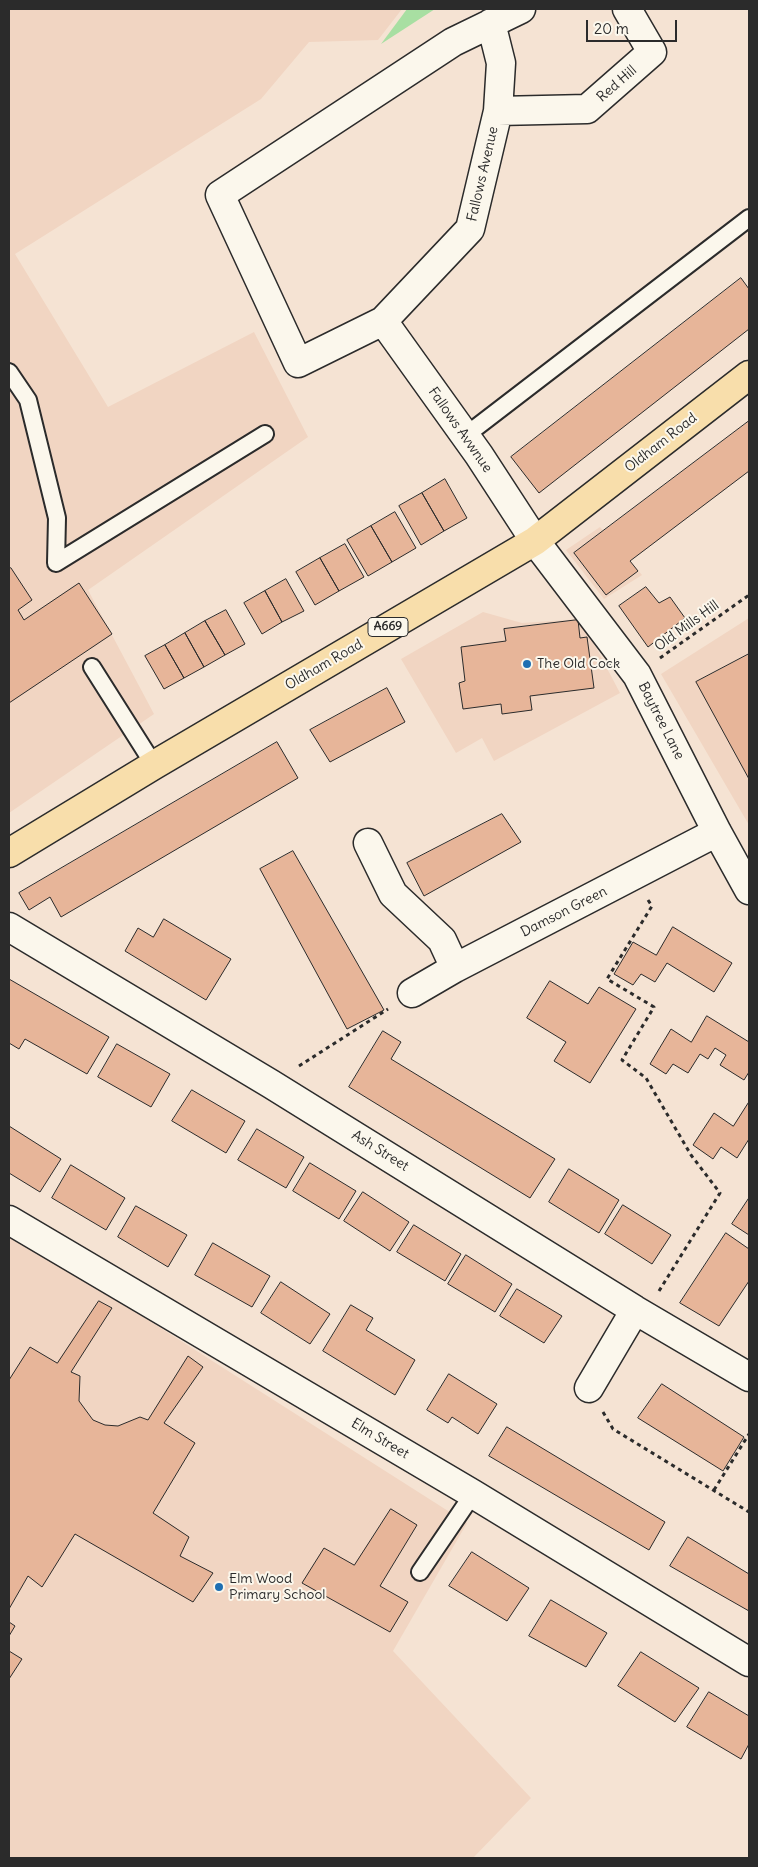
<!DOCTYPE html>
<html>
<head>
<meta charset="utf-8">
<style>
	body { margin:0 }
	#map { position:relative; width:758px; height:1867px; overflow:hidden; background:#f5e3d3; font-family:Delius,sans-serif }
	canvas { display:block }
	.frame { position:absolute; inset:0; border:10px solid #2b2b2b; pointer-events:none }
	.scale { position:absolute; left:586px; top:20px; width:91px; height:22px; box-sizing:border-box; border:2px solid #2b2b2b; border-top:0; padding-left:6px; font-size:15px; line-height:18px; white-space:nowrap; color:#2b2b2b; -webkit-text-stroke:4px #fbf7ec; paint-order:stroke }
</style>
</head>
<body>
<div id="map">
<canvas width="758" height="1867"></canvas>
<div class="frame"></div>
<div class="scale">20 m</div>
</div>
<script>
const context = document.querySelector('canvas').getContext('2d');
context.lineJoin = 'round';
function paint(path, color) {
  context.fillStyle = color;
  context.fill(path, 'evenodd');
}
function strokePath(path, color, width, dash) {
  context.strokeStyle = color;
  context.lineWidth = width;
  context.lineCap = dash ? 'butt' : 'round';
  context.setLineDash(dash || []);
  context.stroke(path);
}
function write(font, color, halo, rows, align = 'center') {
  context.font = font + ' Delius,sans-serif';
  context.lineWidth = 4;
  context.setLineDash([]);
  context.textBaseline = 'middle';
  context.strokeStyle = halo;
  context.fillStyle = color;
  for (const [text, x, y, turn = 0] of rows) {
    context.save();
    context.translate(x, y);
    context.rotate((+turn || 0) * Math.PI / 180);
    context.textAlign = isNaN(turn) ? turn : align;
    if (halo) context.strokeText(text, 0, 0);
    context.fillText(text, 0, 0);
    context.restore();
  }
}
const built = new Path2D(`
	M 11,9 L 402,9 L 378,40 L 309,42 L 261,99 L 15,254 L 108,407 L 254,332 L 308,437 L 88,590 L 154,714 L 9,813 L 9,10 Z
	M 600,527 L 642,575 L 604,599 L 566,550 Z
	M 483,612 L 522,623 L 581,619 L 620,693 L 494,761 L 482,738 L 456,753 L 401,659 Z
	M 749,618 L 749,825 L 661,674 Z
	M 9,1234 L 38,1250 L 467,1523 L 393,1651 L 531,1798 L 473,1858 L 9,1858 Z`);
const green = new Path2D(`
	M 407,9 L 435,9 L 381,44 Z`);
const building = new Path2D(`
	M 741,278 L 749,289 L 749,329 L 539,493 L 511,457 Z
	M 749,421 L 749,471 L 630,561 L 638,571 L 606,595 L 574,553 Z
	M 445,479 L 467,518 L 444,531 L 422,493 Z
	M 422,493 L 444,531 L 421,545 L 399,506 Z
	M 395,512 L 416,548 L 392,562 L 371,526 Z
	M 371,526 L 392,562 L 368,576 L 347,540 Z
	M 345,544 L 364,577 L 339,591 L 320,558 Z
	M 320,558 L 339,591 L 315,605 L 296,572 Z
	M 11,568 L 32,600 L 18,610 L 24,620 L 79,583 L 112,634 L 9,703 L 9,569 Z
	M 286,579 L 304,611 L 282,622 L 265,591 Z
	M 646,587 L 659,603 L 670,597 L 685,618 L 648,647 L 619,606 Z
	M 265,591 L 282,622 L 262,634 L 244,603 Z
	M 226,610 L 245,644 L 225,655 L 205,621 Z
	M 578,620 L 580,638 L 587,637 L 594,688 L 530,696 L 532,710 L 502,714 L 501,704 L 463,709 L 459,683 L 465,681 L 461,647 L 506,641 L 504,629 Z
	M 205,621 L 225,655 L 204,667 L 185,633 Z
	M 185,633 L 204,667 L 184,678 L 165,645 Z
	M 165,645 L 184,678 L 164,689 L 145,656 Z
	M 749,654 L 749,779 L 696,682 Z
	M 387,688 L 405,722 L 330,762 L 310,730 Z
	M 277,742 L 298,778 L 61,917 L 50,897 L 29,910 L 19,893 Z
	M 502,814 L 521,842 L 424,896 L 407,863 Z
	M 293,851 L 384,1010 L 347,1029 L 260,869 Z
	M 164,919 L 231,959 L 206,1000 L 125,951 L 138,928 L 153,937 Z
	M 673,927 L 732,963 L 714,992 L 667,963 L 655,982 L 641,974 L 633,985 L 614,974 L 633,942 L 656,955 Z
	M 9,979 L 109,1037 L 87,1074 L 25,1039 L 19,1049 L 9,1043 Z
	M 550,981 L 588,1004 L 599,987 L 636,1009 L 590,1083 L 554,1061 L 566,1042 L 527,1018 Z
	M 707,1016 L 749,1042 L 749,1072 L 744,1080 L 720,1065 L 726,1055 L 715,1048 L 708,1059 L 700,1054 L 688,1073 L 673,1064 L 666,1074 L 650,1064 L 671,1029 L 691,1042 Z
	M 383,1031 L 401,1042 L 391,1059 L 555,1159 L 530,1198 L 349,1087 Z
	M 117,1044 L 170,1074 L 151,1107 L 98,1077 Z
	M 192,1090 L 245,1121 L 226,1153 L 172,1121 Z
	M 749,1102 L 749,1139 L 737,1158 L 721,1147 L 713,1159 L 693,1145 L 714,1113 L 733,1126 Z
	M 9,1126 L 61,1159 L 40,1192 L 9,1173 Z
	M 257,1129 L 304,1157 L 286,1188 L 238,1160 Z
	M 310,1163 L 356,1191 L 339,1219 L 293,1191 Z
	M 71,1165 L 125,1198 L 106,1230 L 52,1198 Z
	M 569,1169 L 619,1200 L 599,1233 L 549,1202 Z
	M 363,1192 L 409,1222 L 390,1251 L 344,1221 Z
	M 749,1198 L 749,1235 L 732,1224 Z
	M 623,1205 L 671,1235 L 652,1264 L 605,1234 Z
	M 136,1206 L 187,1235 L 168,1267 L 118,1237 Z
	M 414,1225 L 461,1254 L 445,1281 L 397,1252 Z
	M 726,1233 L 749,1249 L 749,1281 L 719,1326 L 680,1303 Z
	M 213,1243 L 270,1276 L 252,1307 L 195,1275 Z
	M 466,1255 L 512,1284 L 495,1312 L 448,1284 Z
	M 281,1282 L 330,1314 L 310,1344 L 261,1313 Z
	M 517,1289 L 562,1316 L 544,1343 L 500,1316 Z
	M 99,1301 L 112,1308 L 71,1372 L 80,1376 L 79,1401 L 93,1420 L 105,1425 L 118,1426 L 140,1417 L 148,1420 L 188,1356 L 203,1367 L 164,1423 L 195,1443 L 153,1513 L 189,1537 L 180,1556 L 213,1573 L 193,1602 L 75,1534 L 42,1587 L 28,1576 L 9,1609 L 9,1380 L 30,1347 L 57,1363 Z
	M 351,1305 L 373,1318 L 366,1330 L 415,1360 L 395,1395 L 323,1351 Z
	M 449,1374 L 497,1404 L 478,1434 L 452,1417 L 448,1423 L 427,1410 Z
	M 662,1384 L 744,1437 L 723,1471 L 638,1418 Z
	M 507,1427 L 665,1522 L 649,1550 L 489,1456 Z
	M 391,1509 L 417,1525 L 380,1586 L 408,1602 L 390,1632 L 302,1583 L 324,1548 L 354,1565 Z
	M 688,1537 L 749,1574 L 749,1611 L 670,1566 Z
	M 472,1552 L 529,1588 L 507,1621 L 449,1586 Z
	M 551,1600 L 607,1633 L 586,1667 L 529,1636 Z
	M 9,1622 L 15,1626 L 9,1636 Z
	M 9,1651 L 22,1659 L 9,1679 Z
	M 641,1652 L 699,1688 L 675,1722 L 618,1686 Z
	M 709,1692 L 749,1716 L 749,1744 L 741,1759 L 687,1727 Z`);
const path = new Path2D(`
	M 660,658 L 749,595
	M 648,900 L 652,906 L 607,979 L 654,1007 L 622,1060 L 646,1078 L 691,1155 L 720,1193 L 659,1291
	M 299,1066 L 388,1009
	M 603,1412 L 613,1429 L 749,1512
	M 714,1490 L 749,1434`);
const lane = new Path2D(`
	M 9,372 L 28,400 L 57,518 L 56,563 L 265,434
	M 465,436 L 749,218
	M 92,667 L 154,765
	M 420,1572 L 473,1494`);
const street = new Path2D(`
	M 491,23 L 501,63 L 498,111 L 470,229 L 383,321 L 298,363 L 220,195 L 453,42 L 521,9
	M 498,111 L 587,109 L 652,52 L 627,9
	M 383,321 L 479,455 L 535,541 L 637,675 L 717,832 L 749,890
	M 368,843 L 393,894 L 442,940 L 455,968
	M 9,927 L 271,1084 L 635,1310 L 749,1377
	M 412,993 L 455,968 L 717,832
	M 9,1220 L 473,1494 L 749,1662
	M 589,1388 L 635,1310`);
const primary = new Path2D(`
	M 9,853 L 154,765 L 535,541 L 749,375`);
const markers = [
	[527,664,5,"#1f6fb2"],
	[219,1587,5,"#1f6fb2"]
];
const shields = [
	[388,627,40]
];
const shieldNames = [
	["A669",388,627]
];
const streetNames = [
	["Red Hill",617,84,-41],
	["Fallows Avenue",483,174,-77],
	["Fallows Avwnue",460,430,55],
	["Oldham Road",661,443,-38],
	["Old Mills Hill",687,626,-36],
	["Oldham Road",324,665,-30],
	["Baytree Lane",661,721,63],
	["Damson Green",564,912,-27],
	["Ash Street",380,1151,32],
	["Elm Street",380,1439,31]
];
const poiNames = [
	["The Old Cock",537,664],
	["Elm Wood",229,1579],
	["Primary School",229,1595]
];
paint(built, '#f1d5c2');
paint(green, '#a8dfa2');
paint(building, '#e7b599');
strokePath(building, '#2b2b2b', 1);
strokePath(lane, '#2b2b2b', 20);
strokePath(street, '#2b2b2b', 31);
strokePath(primary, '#2b2b2b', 31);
strokePath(path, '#2b2b2b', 3, [4, 4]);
strokePath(lane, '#fbf7ec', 16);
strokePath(street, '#fbf7ec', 28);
strokePath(primary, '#f8deab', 28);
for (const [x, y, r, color] of markers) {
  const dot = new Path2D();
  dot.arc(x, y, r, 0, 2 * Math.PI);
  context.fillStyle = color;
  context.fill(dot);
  strokePath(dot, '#fbf7ec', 2);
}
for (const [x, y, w] of shields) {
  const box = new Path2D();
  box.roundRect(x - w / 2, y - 9.5, w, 19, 4);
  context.fillStyle = '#fbf7ec';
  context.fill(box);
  strokePath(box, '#2b2b2b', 1);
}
write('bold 12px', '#2b2b2b', null, shieldNames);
write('14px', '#2b2b2b', '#fbf7ec', streetNames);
write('14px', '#2b2b2b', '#fbf7ec', poiNames, 'left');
</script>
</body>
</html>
